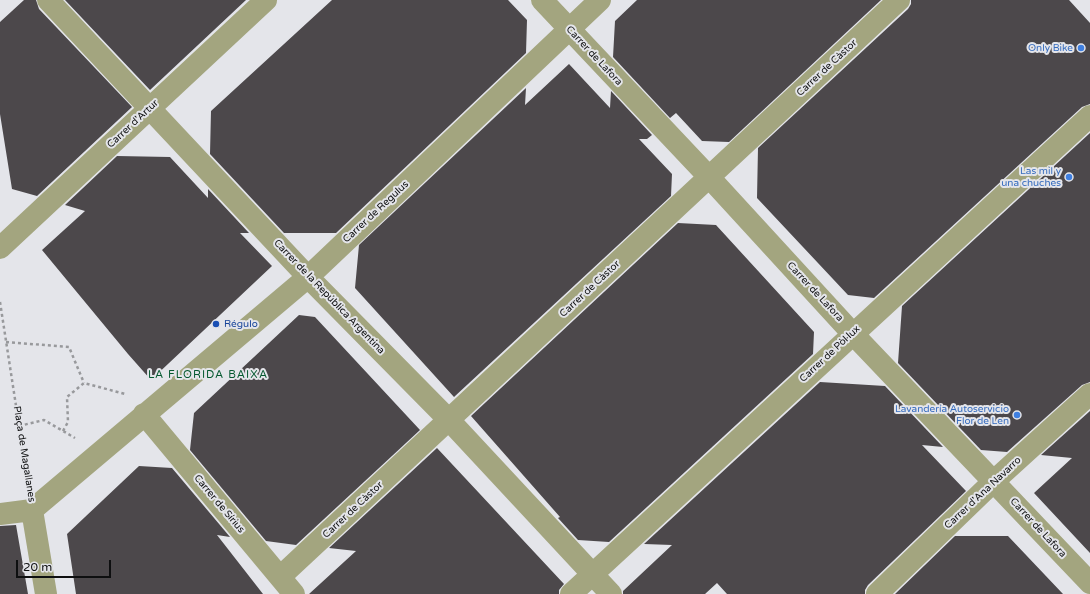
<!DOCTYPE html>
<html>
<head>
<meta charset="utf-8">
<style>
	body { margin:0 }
	#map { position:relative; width:1090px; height:594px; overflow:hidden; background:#e4e5ea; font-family:"Varela Round",sans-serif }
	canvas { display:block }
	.scale { position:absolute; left:16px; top:560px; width:95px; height:18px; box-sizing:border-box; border:2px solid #0e0f10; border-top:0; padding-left:5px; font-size:12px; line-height:14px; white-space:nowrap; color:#0e0f10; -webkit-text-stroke:3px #e4e5ea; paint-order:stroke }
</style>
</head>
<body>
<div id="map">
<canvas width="1090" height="594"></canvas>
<div class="scale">20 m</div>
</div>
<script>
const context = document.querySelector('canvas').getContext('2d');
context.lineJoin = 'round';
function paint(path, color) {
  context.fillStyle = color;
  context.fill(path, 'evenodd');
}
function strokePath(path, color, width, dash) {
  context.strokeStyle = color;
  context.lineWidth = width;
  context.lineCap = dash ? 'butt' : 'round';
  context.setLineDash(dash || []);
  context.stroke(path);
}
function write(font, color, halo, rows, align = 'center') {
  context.font = font + ' "Varela Round",sans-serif';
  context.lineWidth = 4;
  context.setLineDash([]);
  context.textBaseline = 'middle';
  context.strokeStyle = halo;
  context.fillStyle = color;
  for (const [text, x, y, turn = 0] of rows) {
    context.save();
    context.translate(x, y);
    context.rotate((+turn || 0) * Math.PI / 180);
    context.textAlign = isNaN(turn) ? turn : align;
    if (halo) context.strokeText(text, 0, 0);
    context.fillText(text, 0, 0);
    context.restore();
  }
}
const building = new Path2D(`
	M 24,0 L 36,0 L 39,9 L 132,107 L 37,196 L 12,189 L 0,114 L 0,22 Z
	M 65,0 L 246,0 L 150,90 Z
	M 332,0 L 508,0 L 527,20 L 526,53 L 336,233 L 284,233 L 210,154 L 211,111 Z
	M 637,0 L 881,0 L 729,142 L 702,141 L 676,113 L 670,118 L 613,57 L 615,21 Z
	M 911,0 L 1069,0 L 1090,23 L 1090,104 L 1082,107 L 874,298 L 848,295 L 757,198 L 758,148 L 908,9 L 911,4 Z
	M 569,64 L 610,108 L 611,91 L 652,135 L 647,139 L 639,139 L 672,174 L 671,196 L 454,397 L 355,288 L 359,245 L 526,88 L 525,105 Z
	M 1090,133 L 1090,382 L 1082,385 L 1007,452 L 981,450 L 898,363 L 902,306 Z
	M 117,156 L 170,157 L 208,198 L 208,189 L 249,233 L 240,233 L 272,266 L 151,380 L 128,354 L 42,250 L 85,211 L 65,205 Z
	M 678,223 L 716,225 L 814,332 L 813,354 L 609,542 L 578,540 L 558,518 L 560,517 L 471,416 Z
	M 299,315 L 315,317 L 420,430 L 296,545 L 266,541 L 190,450 L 194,413 Z
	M 820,382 L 885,386 L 943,447 L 922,445 L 966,491 L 868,585 L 865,590 L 865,594 L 727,594 L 717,583 L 705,594 L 623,594 L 623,591 L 672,545 L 644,544 Z
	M 1090,411 L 1090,553 L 1034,493 L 1072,458 L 1041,455 Z
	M 437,448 L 564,584 L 559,590 L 559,594 L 309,594 L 356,551 L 329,548 Z
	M 139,466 L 172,468 L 230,537 L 217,535 L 263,594 L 76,594 L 67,534 Z
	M 16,525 L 28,594 L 0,594 L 0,526 Z
	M 955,536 L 1008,536 L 1063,594 L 895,594 Z`);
const path = new Path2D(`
	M 0,302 L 27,477
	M 6,342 L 69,347 L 84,383
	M 19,426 L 44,420 L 75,438
	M 63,431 L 68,422 L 67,397 L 84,383 L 125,394`);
const street = new Path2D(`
	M 48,0 L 308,277 L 449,420 L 611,594
	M 542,0 L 709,177 L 853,334 L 1090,583
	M 0,248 L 266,0
	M 144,414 L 294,594
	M 32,510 L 308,277 L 600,0
	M 32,510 L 46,594
	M 0,514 L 32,510
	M 280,577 L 899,0
	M 571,594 L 1090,116
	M 877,594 L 994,481 L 1090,394`);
const markers = [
	[1081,48,4,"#3f7fe0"],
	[1069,177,4,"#3f7fe0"],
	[216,324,4,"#1a4fb4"],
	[1017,415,4,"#3f7fe0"]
];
const shopNames = [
	["Only Bike",1073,48],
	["Las mil y",1061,171],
	["una chuches",1061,183],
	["Lavandería Autoservicio",1009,409],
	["Flor de Len",1009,421]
];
const streetNames = [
	["Carrer de Lafora",594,56,47],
	["Carrer de Càstor",827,68,-43],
	["Carrer d'Artur",133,124,-43],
	["Carrer de Regulus",376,212,-43],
	["Carrer de Càstor",590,289,-43],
	["Carrer de Lafora",815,292,47],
	["Carrer de la República Argentina",329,297,46],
	["Carrer de Pòl·lux",830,354,-43],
	["Plaça de Magallanes",24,454,81],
	["Carrer d'Ana Navarro",983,493,-43],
	["Carrer de Sírius",219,504,50],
	["Carrer de Càstor",353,510,-43],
	["Carrer de Lafora",1038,528,47]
];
const transitNames = [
	["Régulo",224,324]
];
const neighbourhoodNames = [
	["LA FLORIDA BAIXA",208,375]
];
paint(building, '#4c484b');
strokePath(path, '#98999c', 2.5, [3, 3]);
strokePath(street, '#a3a57f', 22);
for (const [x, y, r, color] of markers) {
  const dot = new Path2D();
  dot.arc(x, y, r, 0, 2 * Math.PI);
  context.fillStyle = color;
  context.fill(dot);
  strokePath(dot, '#e4e5ea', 1.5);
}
write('10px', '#366cbe', '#e4e5ea', shopNames, 'right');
write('10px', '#0e0f10', '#e4e5ea', streetNames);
write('10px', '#164399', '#e4e5ea', transitNames, 'left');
context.letterSpacing = '1px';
write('11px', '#055930', '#e4e5ea', neighbourhoodNames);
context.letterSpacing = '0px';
</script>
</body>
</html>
